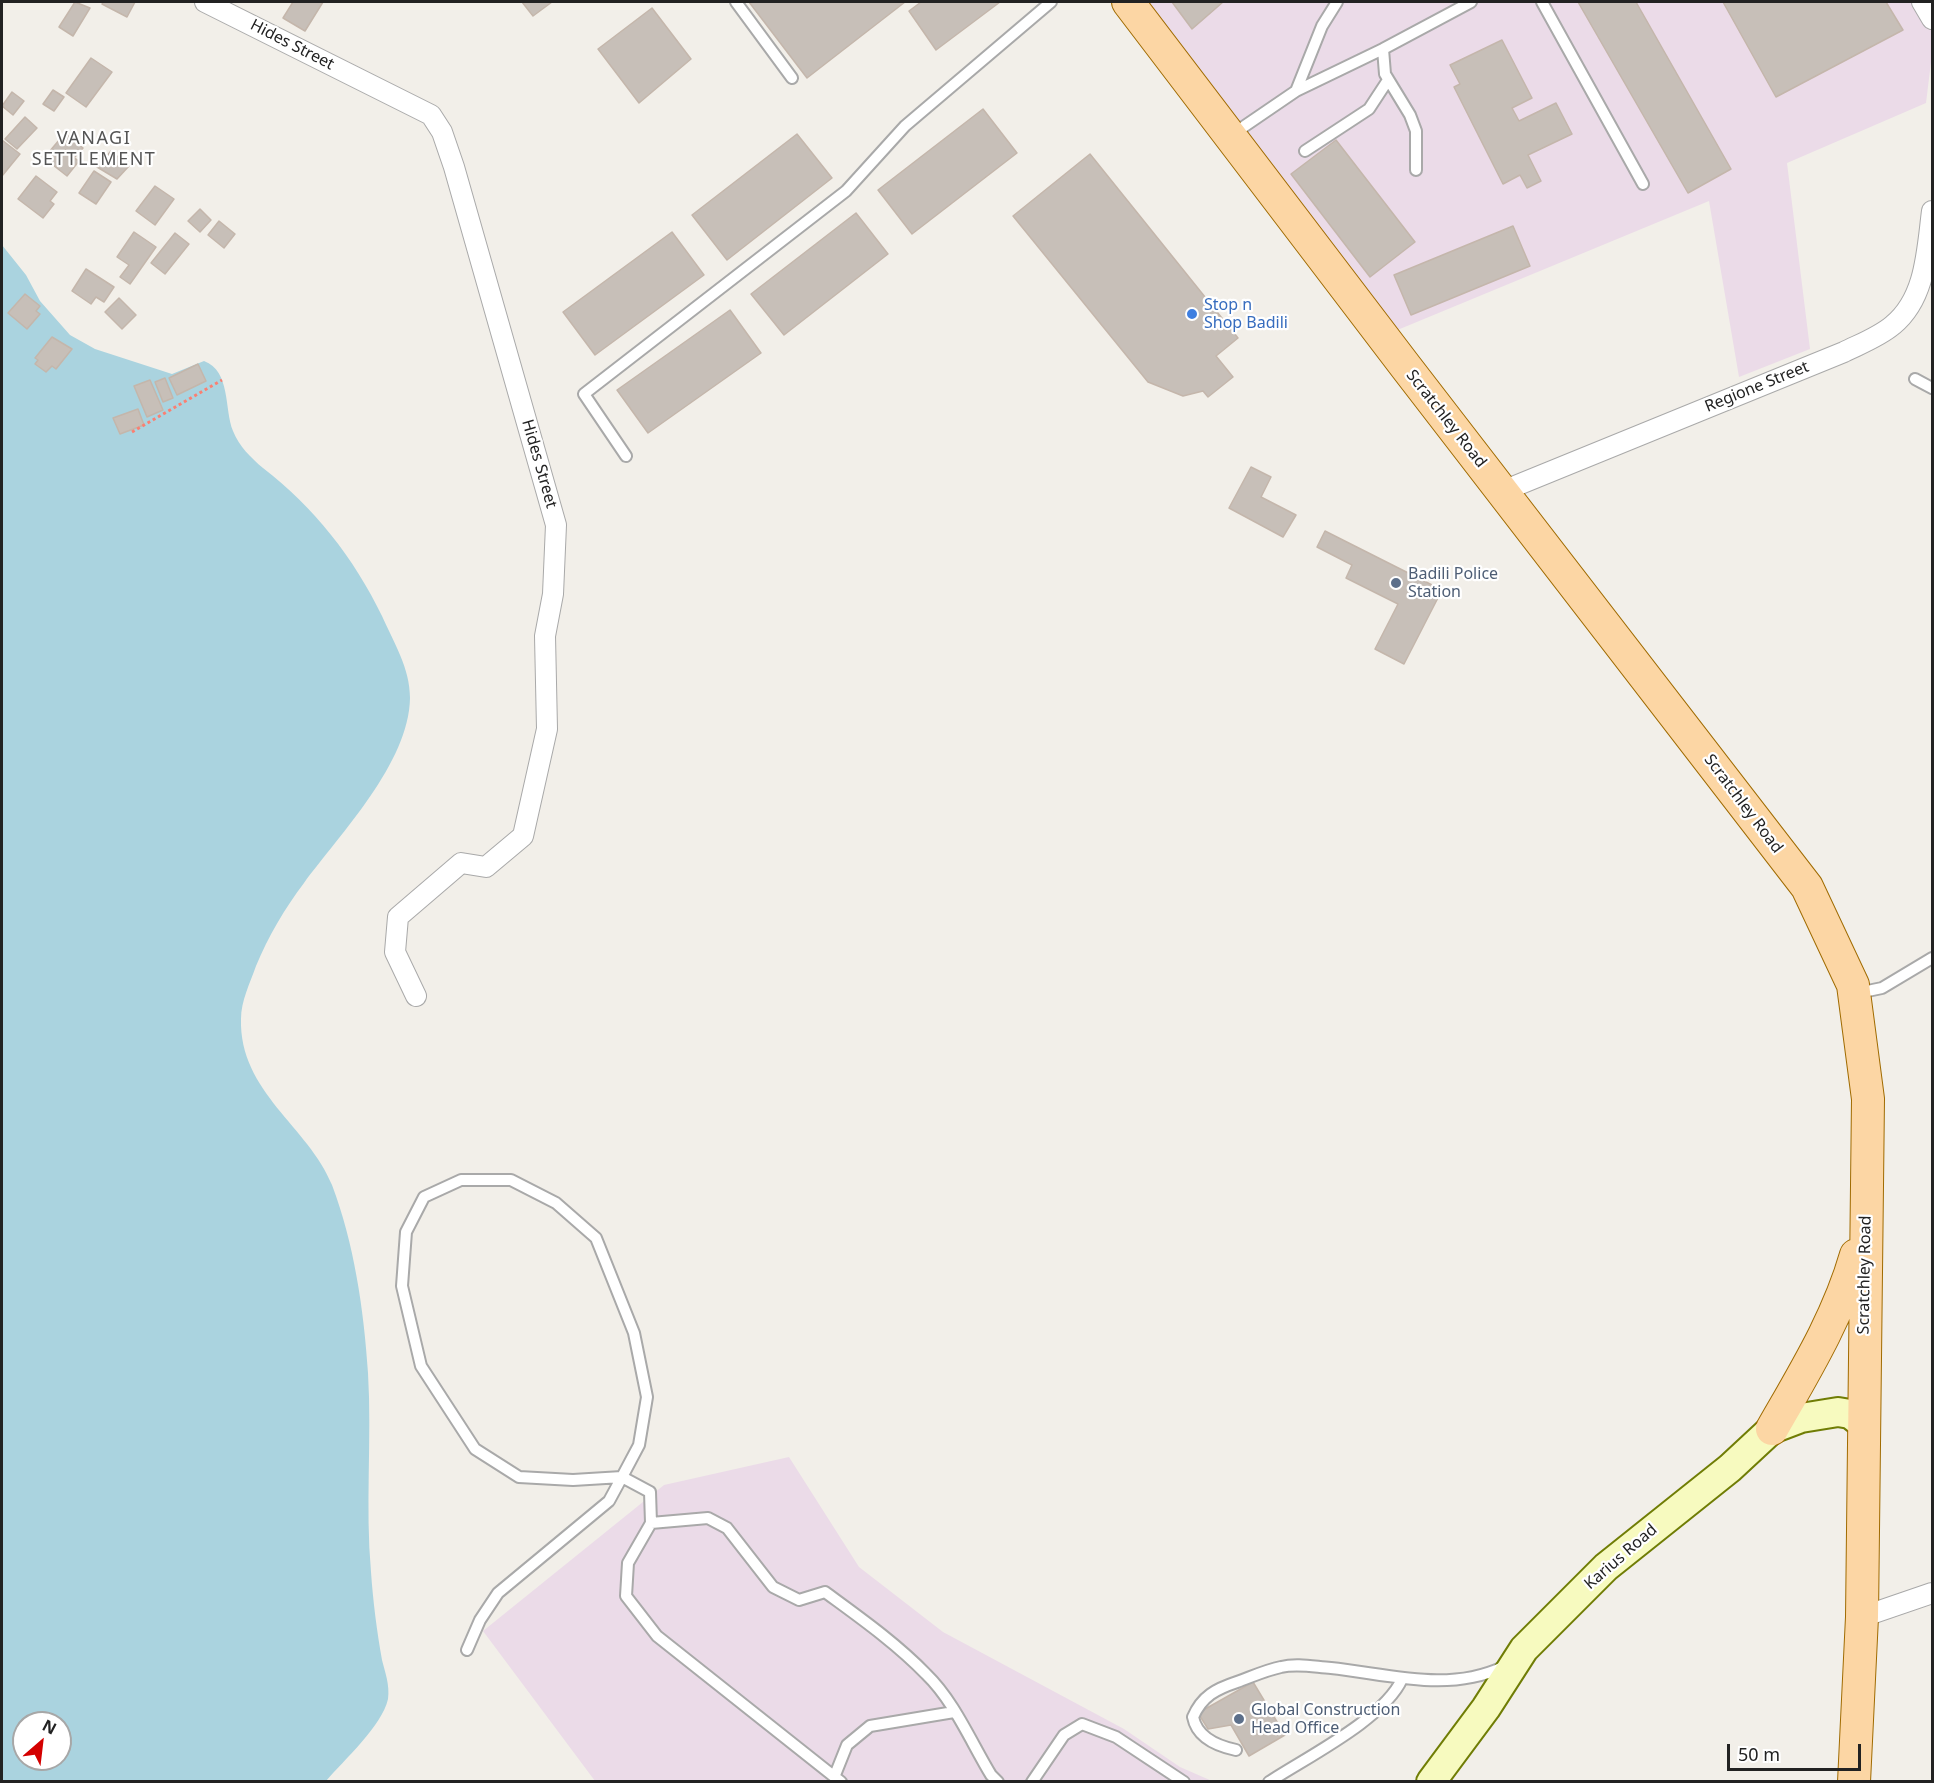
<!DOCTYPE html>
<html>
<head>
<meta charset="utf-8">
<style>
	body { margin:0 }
	#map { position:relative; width:1934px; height:1783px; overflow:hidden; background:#f2efe9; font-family:"Noto Sans",sans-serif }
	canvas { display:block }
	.frame { position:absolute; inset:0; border:3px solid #222; pointer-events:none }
	.north { position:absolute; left:12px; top:1711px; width:60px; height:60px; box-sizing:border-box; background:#fff; border:2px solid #a7a7a7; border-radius:50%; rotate:28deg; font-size:16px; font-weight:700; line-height:24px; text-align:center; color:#222 }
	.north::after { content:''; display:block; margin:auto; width:21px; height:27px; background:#d40000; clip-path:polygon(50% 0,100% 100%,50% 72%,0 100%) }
	.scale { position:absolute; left:1727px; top:1744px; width:134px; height:27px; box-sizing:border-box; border:3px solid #222; border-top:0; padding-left:8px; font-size:18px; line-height:21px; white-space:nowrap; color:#222; -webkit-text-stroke:4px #fff; paint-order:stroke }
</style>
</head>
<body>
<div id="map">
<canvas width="1934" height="1783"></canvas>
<div class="frame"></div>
<div class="north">N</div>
<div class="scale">50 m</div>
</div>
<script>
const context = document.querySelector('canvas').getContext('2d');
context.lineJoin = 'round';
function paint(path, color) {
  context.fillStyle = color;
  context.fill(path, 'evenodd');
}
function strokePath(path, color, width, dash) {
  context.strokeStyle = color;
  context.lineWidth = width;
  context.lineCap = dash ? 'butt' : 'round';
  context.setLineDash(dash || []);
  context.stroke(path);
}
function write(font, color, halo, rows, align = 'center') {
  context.font = font + ' "Noto Sans",sans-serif';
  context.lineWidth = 4.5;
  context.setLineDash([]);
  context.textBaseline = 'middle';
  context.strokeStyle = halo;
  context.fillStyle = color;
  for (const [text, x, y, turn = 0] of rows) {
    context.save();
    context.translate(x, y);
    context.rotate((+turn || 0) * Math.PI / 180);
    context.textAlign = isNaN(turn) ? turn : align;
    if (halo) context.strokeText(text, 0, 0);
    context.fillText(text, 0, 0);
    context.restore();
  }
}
const industrial = new Path2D(`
	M 1147,2 L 1932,2 L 1932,54 L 1926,103 L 1787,163 L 1810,349 L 1739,377 L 1709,201 L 1395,331 Z
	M 789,1457 L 859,1567 L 943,1632 L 1124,1729 L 1180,1767 L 1212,1781 L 595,1781 L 483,1631 L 664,1485 Z`);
const water = new Path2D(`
	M 2,245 L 26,275 L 40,301 L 70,335 L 95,349 L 172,374 L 204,361 C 231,371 224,409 233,431 C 239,446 251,458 263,468 C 314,507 354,558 382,616 C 394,643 410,668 410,698 C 409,763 340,834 304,883 C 285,908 268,937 256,966 C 250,983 241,1001 241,1019 C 239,1092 309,1127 332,1185 C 354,1243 364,1310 368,1373 C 372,1439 365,1506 371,1572 C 373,1601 377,1632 382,1660 C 385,1672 390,1685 388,1699 C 382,1726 344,1760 326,1781 L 2,1781 ZM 24,1723 L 60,1723 L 60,1759 L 24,1759 Z`);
const building = new Path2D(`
	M 75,2 L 90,8 L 73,36 L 59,27 Z
	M 103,2 L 135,2 L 127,17 L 102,4 Z
	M 293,2 L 323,2 L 305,31 L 283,18 Z
	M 522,2 L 552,2 L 533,16 Z
	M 749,2 L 905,2 L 807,78 Z
	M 921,2 L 1000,2 L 936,50 L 909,11 Z
	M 1172,2 L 1223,2 L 1192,29 Z
	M 1578,2 L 1636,2 L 1731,169 L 1688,193 Z
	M 1723,2 L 1886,2 L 1903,30 L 1776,97 Z
	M 652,8 L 691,59 L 639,103 L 598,49 Z
	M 1502,40 L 1532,98 L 1512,108 L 1519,121 L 1556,103 L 1572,134 L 1528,155 L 1541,181 L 1527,188 L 1520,175 L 1503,184 L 1454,87 L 1460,84 L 1450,65 Z
	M 91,58 L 112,72 L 86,107 L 66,93 Z
	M 53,90 L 64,97 L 54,111 L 43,104 Z
	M 12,92 L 24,101 L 13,115 L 2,106 Z
	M 983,109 L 1017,153 L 912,234 L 878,190 Z
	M 25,117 L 37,128 L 17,149 L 5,139 Z
	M 65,133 L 83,148 L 74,158 L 79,161 L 67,176 L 44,158 Z
	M 797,134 L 832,178 L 727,260 L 692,215 Z
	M 2,140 L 20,154 L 2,176 Z
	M 1336,140 L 1415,242 L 1370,277 L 1291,174 Z
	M 111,151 L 129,166 L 117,179 L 97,167 Z
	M 1090,154 L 1238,338 L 1216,356 L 1233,377 L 1208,397 L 1203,391 L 1183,396 L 1148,382 L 1013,216 Z
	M 94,171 L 111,182 L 96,204 L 79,193 Z
	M 36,176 L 57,192 L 50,201 L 54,204 L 43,218 L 18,199 Z
	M 155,186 L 174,199 L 155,225 L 136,211 Z
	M 200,209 L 211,220 L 200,232 L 188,221 Z
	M 856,213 L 888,254 L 784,335 L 751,294 Z
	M 219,221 L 235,234 L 224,248 L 208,235 Z
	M 1513,226 L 1530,266 L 1411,315 L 1394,275 Z
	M 134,232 L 156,247 L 130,284 L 120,277 L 129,265 L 117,257 Z
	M 672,232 L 704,275 L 595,355 L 563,312 Z
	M 175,233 L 189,244 L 165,274 L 151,263 Z
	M 86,269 L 114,287 L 104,302 L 96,297 L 91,304 L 72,291 Z
	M 25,294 L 40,306 L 36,311 L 40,314 L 27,329 L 8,313 Z
	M 119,298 L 136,315 L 122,329 L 105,312 Z
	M 730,310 L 761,353 L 648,433 L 617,390 Z
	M 52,337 L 72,349 L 56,369 L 52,366 L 46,372 L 35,364 L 38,360 L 35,358 Z
	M 198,364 L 206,381 L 177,395 L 169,378 Z
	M 165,378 L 173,398 L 163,402 L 155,382 Z
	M 150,380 L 163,410 L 147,417 L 134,386 Z
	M 138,409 L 144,425 L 120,434 L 113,418 Z
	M 1251,467 L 1271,477 L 1261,497 L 1296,515 L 1283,537 L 1229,508 Z
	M 1325,531 L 1442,590 L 1404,664 L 1375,649 L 1398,604 L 1346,578 L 1352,565 L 1317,547 Z
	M 1253,1682 L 1285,1735 L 1249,1756 L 1231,1725 L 1208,1729 L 1198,1713 Z`);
const path = new Path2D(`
	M 132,432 L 222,380`);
const lane = new Path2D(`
	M 736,2 L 792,78
	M 1542,2 L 1643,184
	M 1383,49 L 1385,74 L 1410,115 L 1416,131 L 1416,170
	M 1296,91 L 1322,26 L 1337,2
	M 1233,134 L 1296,91 L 1383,49 L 1471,2
	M 1305,151 L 1369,109 L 1388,80
	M 1915,379 L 1932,388
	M 626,456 L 584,394 L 846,191 L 905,126 L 1051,2
	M 1858,993 L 1882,988 L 1932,958
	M 651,1523 L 708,1518 L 727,1528 L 773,1587 L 799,1600 L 825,1592 C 859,1617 896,1643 926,1674 C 954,1701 971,1742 991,1775 L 998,1782
	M 467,1650 L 480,1620 L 498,1593 L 609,1501 L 622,1477 L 639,1445 L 647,1397 L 634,1333 L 596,1238 L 556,1203 L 511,1180 L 461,1180 L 424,1197 L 406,1232 L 402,1286 L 421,1366 L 475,1449 L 519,1477 L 573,1480 L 622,1477 L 650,1492 L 651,1523 L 628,1563 L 626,1596 L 657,1636 L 841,1782
	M 1236,1750 C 1217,1746 1197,1738 1193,1717 C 1202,1696 1216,1689 1237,1682 C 1251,1677 1266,1670 1281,1667 C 1297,1663 1315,1667 1331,1668 C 1388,1674 1448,1693 1503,1667
	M 835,1775 L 847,1745 L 870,1726 L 954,1712
	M 1032,1782 L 1064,1735 L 1082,1724 L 1116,1737 L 1184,1782
	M 1269,1782 C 1307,1757 1384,1719 1402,1679`);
const street = new Path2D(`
	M 205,2 L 431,115 L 442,132 L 454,167 L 556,525 L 553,594 L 545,636 L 547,729 L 523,836 L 486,867 L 461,863 L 398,917 L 395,952 L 416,996
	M 1922,2 L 1932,19
	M 1503,491 L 1844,352 C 1860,344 1879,337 1893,325 C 1926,298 1927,250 1932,211
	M 1862,1617 L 1932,1593`);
const secondary = new Path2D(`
	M 1431,1782 L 1486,1708 L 1524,1649 L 1606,1567 L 1730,1468 L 1772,1429 L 1801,1418 L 1838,1412 L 1850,1414 L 1863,1424`);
const primary = new Path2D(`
	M 1128,2 L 1406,367 L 1807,887 L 1853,985 L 1868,1099 L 1862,1617 L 1854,1782
	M 1772,1429 C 1804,1373 1838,1318 1856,1255`);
const markers = [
	[1192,314,6,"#3f7fe0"],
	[1396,583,6,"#5c6f8a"],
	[1239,1719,6,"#5c6f8a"]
];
const streetNames = [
	["Hides Street",292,45,27],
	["Regione Street",1757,387,-22],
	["Scratchley Road",1446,419,52],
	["Hides Street",539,464,74],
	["Scratchley Road",1743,804,53],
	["Scratchley Road",1865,1275,-89],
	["Karius Road",1621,1557,-41]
];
const shopNames = [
	["Stop n",1204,305],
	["Shop Badili",1204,323]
];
const serviceNames = [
	["Badili Police",1408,574],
	["Station",1408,592],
	["Global Construction",1251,1710],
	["Head Office",1251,1728]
];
const neighbourhoodNames = [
	["VANAGI",94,139],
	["SETTLEMENT",94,160]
];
paint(industrial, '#ebdbe8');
paint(water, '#aad3df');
paint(building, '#c7bfb8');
strokePath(building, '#c4b6ab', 1.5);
strokePath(lane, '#a9a9a9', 14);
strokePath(street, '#a9a9a9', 22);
strokePath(secondary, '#707d05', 32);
strokePath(primary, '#a06b00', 34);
strokePath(path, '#fa8072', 3, [3, 3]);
strokePath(lane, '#fff', 10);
strokePath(street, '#fff', 20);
strokePath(secondary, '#f7fabf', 28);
strokePath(primary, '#fcd6a4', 32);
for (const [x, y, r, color] of markers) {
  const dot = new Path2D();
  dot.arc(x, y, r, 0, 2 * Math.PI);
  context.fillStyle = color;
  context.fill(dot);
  strokePath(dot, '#fff', 2);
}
write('16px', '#222', '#fff', streetNames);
write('16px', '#366cbe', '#fff', shopNames, 'left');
write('16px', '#4e5e75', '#fff', serviceNames, 'left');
context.letterSpacing = '1.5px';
write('18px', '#555', '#fff', neighbourhoodNames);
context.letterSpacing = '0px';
</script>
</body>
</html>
